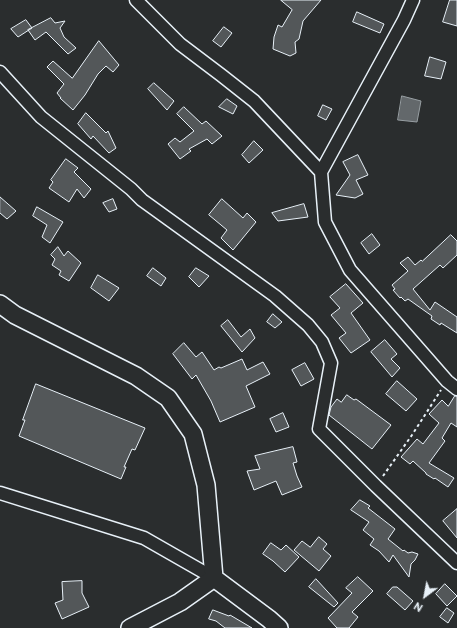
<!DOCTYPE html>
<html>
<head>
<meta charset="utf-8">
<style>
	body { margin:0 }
	#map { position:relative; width:457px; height:628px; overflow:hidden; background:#2a2d2e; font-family:"Balsamiq Sans",sans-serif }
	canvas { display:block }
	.north { position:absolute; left:405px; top:576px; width:40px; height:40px; -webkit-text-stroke:3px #2a2d2e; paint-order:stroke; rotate:212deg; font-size:11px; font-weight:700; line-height:16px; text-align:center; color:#e8f1f8 }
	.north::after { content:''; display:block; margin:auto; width:14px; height:18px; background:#e8f1f8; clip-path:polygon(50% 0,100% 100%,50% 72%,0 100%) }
</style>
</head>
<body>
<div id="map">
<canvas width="457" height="628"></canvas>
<div class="north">N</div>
</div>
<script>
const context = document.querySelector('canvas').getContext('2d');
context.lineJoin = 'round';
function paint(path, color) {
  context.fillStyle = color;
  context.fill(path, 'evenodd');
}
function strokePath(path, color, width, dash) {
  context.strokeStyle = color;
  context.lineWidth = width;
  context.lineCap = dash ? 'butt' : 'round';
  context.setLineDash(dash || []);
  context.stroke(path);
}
const water = new Path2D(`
	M 402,96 L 421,101 L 417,122 L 398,120 Z`);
const building = new Path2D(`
	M 281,0 L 321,0 L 303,21 L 299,39 L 295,42 L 296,53 L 290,56 L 273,49 L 274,37 L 278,25 L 282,27 L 292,10 Z
	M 450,0 L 457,0 L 457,26 L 443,22 Z
	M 357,12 L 384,24 L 380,33 L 353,22 Z
	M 51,18 L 55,23 L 65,21 L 60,28 L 64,37 L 76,48 L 68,54 L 46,32 L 35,40 L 28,30 Z
	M 26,20 L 32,28 L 18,37 L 11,29 Z
	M 224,27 L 232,33 L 221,47 L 213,41 Z
	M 99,41 L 119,65 L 113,72 L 106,66 L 98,74 L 85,95 L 73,110 L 60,98 L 61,98 L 57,93 L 64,84 L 47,67 L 53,61 L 72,78 Z
	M 430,57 L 446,62 L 441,79 L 425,76 Z
	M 154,83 L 174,101 L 167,110 L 148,89 Z
	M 227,99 L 237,106 L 233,114 L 219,107 Z
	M 323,105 L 332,109 L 326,120 L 318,116 Z
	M 184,107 L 202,124 L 206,121 L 222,136 L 212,144 L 207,139 L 189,149 L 191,151 L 180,159 L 168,144 L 175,138 L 180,142 L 194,131 L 177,114 Z
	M 86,113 L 106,133 L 108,131 L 116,148 L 109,153 L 93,136 L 91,139 L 78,124 Z
	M 254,141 L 263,150 L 249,163 L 242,155 Z
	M 358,155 L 368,175 L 356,180 L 363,194 L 355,198 L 336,195 L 350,175 L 343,162 Z
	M 66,159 L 78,168 L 74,172 L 91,189 L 84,198 L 77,189 L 69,202 L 49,188 L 53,182 L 51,180 Z
	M 0,197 L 16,211 L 7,219 L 0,213 Z
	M 113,199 L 117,209 L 109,212 L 103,203 Z
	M 222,199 L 243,218 L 247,213 L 256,222 L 233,250 L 221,238 L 227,230 L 209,215 Z
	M 304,204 L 308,217 L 278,221 L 272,213 Z
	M 37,207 L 63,222 L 50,243 L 42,237 L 47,225 L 33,216 Z
	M 372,234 L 380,245 L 369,254 L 361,243 Z
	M 451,235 L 457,241 L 457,255 L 443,268 L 440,265 L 413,289 L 430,310 L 435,302 L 457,317 L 457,333 L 441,323 L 440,325 L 431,319 L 432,316 L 408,299 L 405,301 L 401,297 L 400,298 L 393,290 L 395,289 L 392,285 L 408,271 L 400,263 L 408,257 L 415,265 L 421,260 L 422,261 Z
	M 58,247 L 64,256 L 68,251 L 81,263 L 69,281 L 59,275 L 61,271 L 52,265 L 55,259 L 51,255 Z
	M 153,268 L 166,278 L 161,286 L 147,276 Z
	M 196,268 L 209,276 L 199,287 L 189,277 Z
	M 98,275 L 119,288 L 109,301 L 91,288 Z
	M 346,284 L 363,303 L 351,313 L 370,340 L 351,353 L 339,338 L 346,333 L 331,315 L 340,308 L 330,297 Z
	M 273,314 L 282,322 L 275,328 L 267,322 Z
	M 228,320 L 241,337 L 250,329 L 255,338 L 242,352 L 221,326 Z
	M 385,340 L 397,354 L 391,359 L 400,368 L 392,377 L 371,352 Z
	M 184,343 L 196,357 L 202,352 L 214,370 L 219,367 L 221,368 L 242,359 L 247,370 L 263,362 L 270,374 L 246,386 L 255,407 L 220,422 L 211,401 L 196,375 L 192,379 L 173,354 Z
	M 305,363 L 314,379 L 301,386 L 292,370 Z
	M 397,381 L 417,399 L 406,411 L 386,394 Z
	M 36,384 L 145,428 L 135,450 L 132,449 L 124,467 L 126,467 L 121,479 L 19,436 L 25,420 L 23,420 Z
	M 347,395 L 354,400 L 356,399 L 391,425 L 372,449 L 329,415 L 331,407 L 337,399 L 341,402 Z
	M 455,396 L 457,396 L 457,427 L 451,423 L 442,438 L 445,441 L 429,463 L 454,478 L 448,487 L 435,478 L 434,479 L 426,474 L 426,473 L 413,461 L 410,464 L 401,457 L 417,439 L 423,444 L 439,423 L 429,414 L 442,400 L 448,406 Z
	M 283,413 L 289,427 L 276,432 L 270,419 Z
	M 293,447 L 297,462 L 293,463 L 297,476 L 302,487 L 282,495 L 276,481 L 254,490 L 247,471 L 260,469 L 255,456 Z
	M 360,500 L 370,506 L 368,508 L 395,529 L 388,539 L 403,551 L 404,550 L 408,553 L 412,552 L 418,554 L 415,560 L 411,564 L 409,577 L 393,555 L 389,562 L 379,551 L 370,545 L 374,539 L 363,530 L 369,522 L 351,510 Z
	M 457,509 L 457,538 L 443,521 Z
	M 319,537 L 327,544 L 323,549 L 331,556 L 319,571 L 294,550 L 302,541 L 310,547 Z
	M 271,543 L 281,550 L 286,545 L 299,557 L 285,572 L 273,561 L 263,554 Z
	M 358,577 L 373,591 L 352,612 L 358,617 L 349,628 L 337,628 L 328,618 L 352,593 L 346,588 Z
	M 316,579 L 338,603 L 334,607 L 309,587 Z
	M 82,581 L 82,593 L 89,607 L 62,619 L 55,603 L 63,600 L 62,582 Z
	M 445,584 L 457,596 L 447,606 L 436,594 Z
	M 393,587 L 397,587 L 413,601 L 405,610 L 387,594 Z
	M 447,608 L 454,613 L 448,623 L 440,617 Z
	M 213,610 L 229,616 L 230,615 L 252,628 L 225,628 L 216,621 L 209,619 Z`);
const path = new Path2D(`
	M 383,476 L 412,435 L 441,390`);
const street = new Path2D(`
	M 136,0 L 180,44 L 221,75 L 254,101 L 321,172 L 325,222 L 350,270 L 447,381 L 457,389
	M 0,72 L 41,117 L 131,189 L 142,200 L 275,296 L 308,325 L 322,342 L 331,363 L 319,429 L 376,486 L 457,563
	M 321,172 L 404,20 L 413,0
	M 0,493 L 144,538 L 214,578`);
const secondary = new Path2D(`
	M 0,304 L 15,315 L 136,376 L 168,398 L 193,434 L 206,485 L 214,578
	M 130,628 L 180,602 L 214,578 L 269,619 L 279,628`);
paint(water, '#63686b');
strokePath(water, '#989fa3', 1);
paint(building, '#535759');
strokePath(building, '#e8f1f8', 1);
strokePath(street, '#e8f1f8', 15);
strokePath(secondary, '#e8f1f8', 20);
strokePath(path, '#e8f1f8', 2, [3, 3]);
strokePath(street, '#2a2d2e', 12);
strokePath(secondary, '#2a2d2e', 17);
</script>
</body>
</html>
